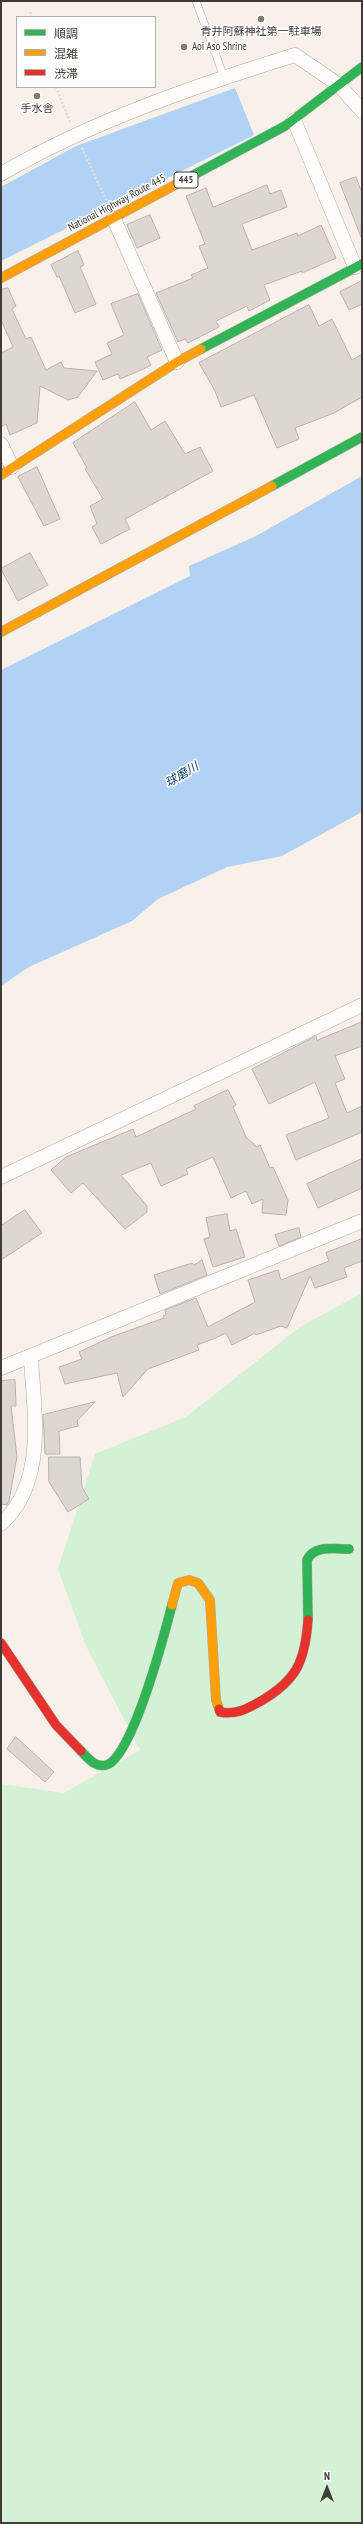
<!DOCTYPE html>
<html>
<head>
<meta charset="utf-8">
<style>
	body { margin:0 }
	#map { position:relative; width:363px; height:2524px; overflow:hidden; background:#f8f1ea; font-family:"PT Sans Narrow","Noto Sans JP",sans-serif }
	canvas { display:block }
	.frame { position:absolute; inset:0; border:2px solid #413c37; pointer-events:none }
	.legend { position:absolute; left:16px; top:16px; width:140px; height:72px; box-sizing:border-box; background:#fff; border:1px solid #b3b1af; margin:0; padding:5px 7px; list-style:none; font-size:12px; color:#413c37 }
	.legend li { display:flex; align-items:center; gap:8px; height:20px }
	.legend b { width:20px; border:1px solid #b3b1af }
	.north { position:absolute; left:307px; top:2468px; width:40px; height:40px; -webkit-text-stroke:3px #fff; paint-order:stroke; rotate:0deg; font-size:11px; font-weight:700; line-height:16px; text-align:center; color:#413c37 }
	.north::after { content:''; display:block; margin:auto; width:14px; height:18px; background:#413c37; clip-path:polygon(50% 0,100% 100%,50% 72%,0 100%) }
</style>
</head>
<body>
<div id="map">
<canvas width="363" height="2524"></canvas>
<div class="frame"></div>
<ul class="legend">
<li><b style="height:5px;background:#30b455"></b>順調</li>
<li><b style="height:5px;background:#ff9f0a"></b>混雑</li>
<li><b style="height:5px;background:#e5322d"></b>渋滞</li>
</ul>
<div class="north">N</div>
</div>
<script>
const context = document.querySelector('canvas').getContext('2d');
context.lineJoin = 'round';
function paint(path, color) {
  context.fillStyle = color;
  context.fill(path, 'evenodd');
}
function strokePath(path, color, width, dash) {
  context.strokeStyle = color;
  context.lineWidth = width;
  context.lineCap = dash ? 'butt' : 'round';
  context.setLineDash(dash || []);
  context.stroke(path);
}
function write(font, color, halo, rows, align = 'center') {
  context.font = font + ' "PT Sans Narrow","Noto Sans JP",sans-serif';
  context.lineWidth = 3;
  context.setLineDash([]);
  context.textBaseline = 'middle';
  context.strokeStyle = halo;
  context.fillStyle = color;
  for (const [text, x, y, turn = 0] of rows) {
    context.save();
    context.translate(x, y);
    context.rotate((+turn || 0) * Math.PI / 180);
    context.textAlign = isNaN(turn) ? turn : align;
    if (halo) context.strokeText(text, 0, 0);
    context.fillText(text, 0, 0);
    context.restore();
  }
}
const green = new Path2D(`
	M 362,1293 L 362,2523 L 1,2523 L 1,1784 L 64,1793 L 140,1750 L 86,1646 L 58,1569 L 95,1454 L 186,1417 L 300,1327 Z`);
const water = new Path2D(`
	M 235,88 L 254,135 L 1,261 L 1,187 L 76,146 Z
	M 362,476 L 362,812 L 282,856 L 227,867 L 158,899 L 132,921 L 29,967 L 1,986 L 1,670 L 190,576 L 189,566 L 256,536 Z`);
const building = new Path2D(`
	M 356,177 L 362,193 L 361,237 L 340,183 Z
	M 267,185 L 270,194 L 281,190 L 287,207 L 242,224 L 252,250 L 297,233 L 298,236 L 321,225 L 336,258 L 302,273 L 302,271 L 264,285 L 270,300 L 249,311 L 247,306 L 216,321 L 219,327 L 188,343 L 185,339 L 178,342 L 156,293 L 193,278 L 191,275 L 208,268 L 199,246 L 205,244 L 186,196 L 206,188 L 213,207 Z
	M 150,215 L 160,238 L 137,248 L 127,225 Z
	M 78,251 L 84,265 L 80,267 L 96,304 L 75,313 L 59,276 L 57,277 L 51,265 Z
	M 362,281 L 362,304 L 349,310 L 340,292 Z
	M 8,288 L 16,306 L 12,309 L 26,339 L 31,337 L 46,370 L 61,362 L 64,368 L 97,371 L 78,397 L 68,400 L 40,386 L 37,423 L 10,435 L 6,424 L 1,427 L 1,353 L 13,347 L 1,320 L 1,290 Z
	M 138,294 L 162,350 L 147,357 L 151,365 L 148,367 L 120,379 L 118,374 L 103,380 L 95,362 L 112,354 L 107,343 L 124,335 L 111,304 Z
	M 309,305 L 319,326 L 332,319 L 352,360 L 362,354 L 362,397 L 334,413 L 295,428 L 299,439 L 277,448 L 254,395 L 221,407 L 215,391 L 199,363 Z
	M 135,402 L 151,430 L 165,421 L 185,454 L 200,447 L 213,471 L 125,519 L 130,529 L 101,544 L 92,527 L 97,524 L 90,506 L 103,499 L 85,469 L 87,468 L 73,443 Z
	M 37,467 L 60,519 L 44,526 L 18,477 Z
	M 30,553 L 48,585 L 18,601 L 1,569 Z
	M 362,1022 L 362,1046 L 335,1056 L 345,1079 L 335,1083 L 347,1113 L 362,1106 L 362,1132 L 296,1160 L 286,1135 L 329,1118 L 315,1082 L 269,1104 L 252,1069 L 316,1036 L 317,1040 Z
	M 228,1090 L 236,1105 L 233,1107 L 246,1137 L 257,1147 L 260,1145 L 270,1168 L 273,1167 L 288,1200 L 286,1215 L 262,1213 L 263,1199 L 252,1204 L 246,1191 L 231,1198 L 213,1157 L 186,1169 L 188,1174 L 161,1186 L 151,1163 L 121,1175 L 147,1206 L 147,1212 L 125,1229 L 83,1183 L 71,1193 L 51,1170 L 66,1157 L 133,1129 L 136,1137 L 196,1109 L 194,1106 Z
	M 362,1159 L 362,1188 L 318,1208 L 307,1184 Z
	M 25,1210 L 42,1233 L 1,1260 L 1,1226 Z
	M 227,1214 L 230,1231 L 236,1229 L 245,1257 L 213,1267 L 204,1239 L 210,1237 L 206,1218 Z
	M 299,1228 L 301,1237 L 279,1246 L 275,1235 Z
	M 362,1239 L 362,1261 L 344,1268 L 347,1277 L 315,1288 L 310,1276 L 287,1328 L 281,1326 L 256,1335 L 255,1333 L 232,1345 L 226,1333 L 213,1339 L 197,1345 L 199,1350 L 148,1369 L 123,1397 L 117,1373 L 65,1384 L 59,1367 L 82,1359 L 79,1352 L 111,1337 L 164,1318 L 163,1316 L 166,1315 L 165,1310 L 196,1298 L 208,1327 L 255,1302 L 248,1280 L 278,1270 L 281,1280 L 329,1261 L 326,1253 Z
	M 202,1260 L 207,1275 L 160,1294 L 154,1275 L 192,1263 L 194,1265 Z
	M 15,1380 L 16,1406 L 11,1406 L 17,1457 L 9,1501 L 7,1505 L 1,1504 L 1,1381 Z
	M 95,1402 L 77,1421 L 78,1426 L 59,1431 L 60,1454 L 45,1454 L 43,1415 Z
	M 49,1457 L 80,1457 L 82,1487 L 89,1499 L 68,1512 L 49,1482 Z
	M 16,1737 L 54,1772 L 45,1782 L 7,1749 Z`);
const path = new Path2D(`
	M 30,12 L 32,17
	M 56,87 L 70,122
	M 82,148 L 106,200`);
const lane = new Path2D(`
	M 196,1 L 224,77`);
const street = new Path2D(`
	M 294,120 L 355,267
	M 1,174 C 92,121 195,86 295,55 L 339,85 L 362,111
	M 114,219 L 177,362
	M 1,444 L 12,467
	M 1,1177 L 362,1005
	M 1,1368 L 362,1221
	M 1,1524 C 47,1482 34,1413 31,1357`);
const fast = new Path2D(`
	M 188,178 L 285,126 L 362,67
	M 201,349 L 362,264
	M 272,486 L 362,437
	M 308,1620 L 307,1560 C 314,1545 334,1549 349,1549
	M 81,1751 C 88,1758 95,1768 106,1765 C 132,1759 165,1632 172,1605`);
const slow = new Path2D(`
	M 1,278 L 188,178
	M 1,475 L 177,362 L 201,349
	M 1,632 L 272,486
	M 172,1605 L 178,1583 L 189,1580 L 198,1583 L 210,1600 L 216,1700 L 219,1709`);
const jam = new Path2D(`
	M 1,1643 L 56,1725 L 81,1751
	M 219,1709 L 220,1712 C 236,1715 247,1709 261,1701 C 297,1680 305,1661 308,1620`);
const markers = [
	[261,19,4,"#817b76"],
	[184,47,4,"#817b76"],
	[37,96,4,"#817b76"]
];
const shields = [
	[186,180,24]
];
const shieldNames = [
	["445",186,180]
];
const poiNames = [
	["青井阿蘇神社第一駐車場",261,32],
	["Aoi Aso Shrine",192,47,"left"],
	["手水舎",37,109]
];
const streetNames = [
	["National Highway Route 445",117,203,-28]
];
const waterNames = [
	["球磨川",182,775,-31]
];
paint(green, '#d4f0d5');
paint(water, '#b1d2f4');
paint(building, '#ddd7d2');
strokePath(building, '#b9b3ae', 1);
strokePath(lane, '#afaaa4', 8);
strokePath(street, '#afaaa4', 15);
strokePath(fast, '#afaaa4', 10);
strokePath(slow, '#afaaa4', 10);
strokePath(jam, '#afaaa4', 10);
strokePath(path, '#dedddb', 2.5, [2, 2]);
strokePath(lane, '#fefdfc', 7);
strokePath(street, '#fefdfc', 14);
strokePath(fast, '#30b455', 9);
strokePath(slow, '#ff9f0a', 9);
strokePath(jam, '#e5322d', 9);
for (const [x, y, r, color] of markers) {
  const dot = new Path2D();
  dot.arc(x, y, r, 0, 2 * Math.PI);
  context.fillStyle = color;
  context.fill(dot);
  strokePath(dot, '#fff', 1.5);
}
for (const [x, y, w] of shields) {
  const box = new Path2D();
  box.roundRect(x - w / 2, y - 8, w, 16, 3);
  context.fillStyle = '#fff';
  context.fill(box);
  strokePath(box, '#413c37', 1);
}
write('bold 10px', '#413c37', null, shieldNames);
write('11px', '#413c37', '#fff', poiNames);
write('11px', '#413c37', '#fff', streetNames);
write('italic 12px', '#053e6c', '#fff', waterNames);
</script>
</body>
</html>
